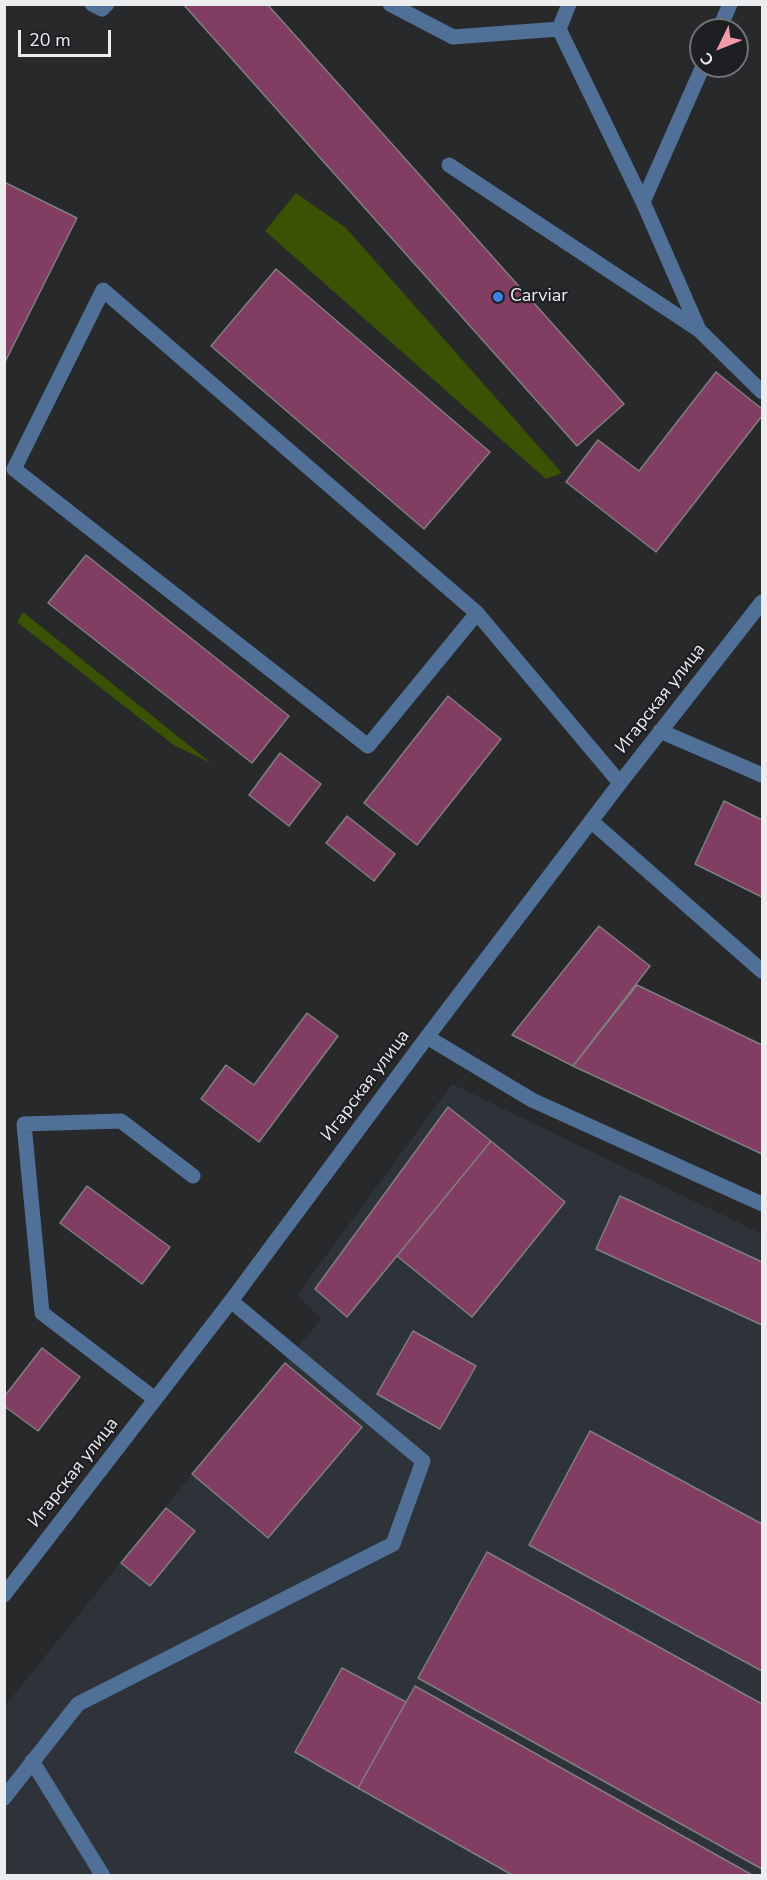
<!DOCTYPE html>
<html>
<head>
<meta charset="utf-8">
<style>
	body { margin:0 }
	#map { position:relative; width:767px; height:1880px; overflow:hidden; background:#27292b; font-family:"Nunito Sans",sans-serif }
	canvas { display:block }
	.frame { position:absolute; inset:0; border:6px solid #ecedef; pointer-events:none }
	.north { position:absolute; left:689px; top:18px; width:60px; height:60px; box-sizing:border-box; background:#1e1f22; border:2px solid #707174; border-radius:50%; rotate:227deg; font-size:16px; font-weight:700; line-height:24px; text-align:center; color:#ecedef }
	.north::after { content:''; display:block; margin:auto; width:21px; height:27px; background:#f29aac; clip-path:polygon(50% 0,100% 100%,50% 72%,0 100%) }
	.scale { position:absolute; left:18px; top:30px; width:93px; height:27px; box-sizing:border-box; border:3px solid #ecedef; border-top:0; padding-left:8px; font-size:18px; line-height:21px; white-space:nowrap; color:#ecedef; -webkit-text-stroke:4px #1e1f22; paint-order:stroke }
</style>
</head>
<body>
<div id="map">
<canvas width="767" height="1880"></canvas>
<div class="frame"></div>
<div class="north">С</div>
<div class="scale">20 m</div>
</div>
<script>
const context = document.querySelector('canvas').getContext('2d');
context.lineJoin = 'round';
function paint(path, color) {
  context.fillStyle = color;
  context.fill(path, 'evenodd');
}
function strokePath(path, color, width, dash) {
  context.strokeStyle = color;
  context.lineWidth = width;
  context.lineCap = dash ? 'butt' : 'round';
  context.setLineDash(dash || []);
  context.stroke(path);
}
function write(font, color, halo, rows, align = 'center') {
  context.font = font + ' "Nunito Sans",sans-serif';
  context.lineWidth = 4.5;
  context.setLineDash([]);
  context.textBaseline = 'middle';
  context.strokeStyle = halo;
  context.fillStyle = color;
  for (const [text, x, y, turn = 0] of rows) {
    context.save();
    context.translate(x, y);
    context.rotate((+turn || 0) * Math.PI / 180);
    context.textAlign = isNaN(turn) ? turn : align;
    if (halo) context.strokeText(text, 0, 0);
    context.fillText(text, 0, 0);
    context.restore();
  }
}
const built = new Path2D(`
	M 452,1084 L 762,1234 L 762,1875 L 5,1876 L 5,1706 L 192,1474 L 321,1319 L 297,1295 Z`);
const green = new Path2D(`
	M 296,193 L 346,228 L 562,473 L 546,479 L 265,231 Z
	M 23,612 L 211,763 L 175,746 L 17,622 Z`);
const building = new Path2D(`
	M 183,4 L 267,4 L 624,404 L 577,446 Z
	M 4,182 L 77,218 L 4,364 Z
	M 276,269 L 490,452 L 424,529 L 211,346 Z
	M 716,372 L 762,409 L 762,416 L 656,552 L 566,482 L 598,440 L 639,471 Z
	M 86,555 L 289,716 L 252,763 L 48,603 Z
	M 448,696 L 501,739 L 417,845 L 364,803 Z
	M 280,753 L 321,784 L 289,826 L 249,795 Z
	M 724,801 L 762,820 L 762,897 L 695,864 Z
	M 347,816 L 395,854 L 374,881 L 326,843 Z
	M 599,926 L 650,966 L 573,1066 L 512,1035 Z
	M 637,985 L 762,1045 L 762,1154 L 573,1066 Z
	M 307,1013 L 338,1036 L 259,1142 L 201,1099 L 226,1065 L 254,1085 Z
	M 448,1107 L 491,1141 L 347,1317 L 315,1289 Z
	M 491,1141 L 565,1202 L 472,1317 L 397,1256 Z
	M 87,1186 L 170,1247 L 142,1284 L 60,1223 Z
	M 620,1196 L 762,1262 L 762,1325 L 596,1249 Z
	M 413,1331 L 476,1366 L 440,1429 L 377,1394 Z
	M 42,1348 L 80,1377 L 38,1431 L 4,1406 L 4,1397 Z
	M 285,1363 L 362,1427 L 268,1538 L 192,1474 Z
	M 590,1431 L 762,1524 L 762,1671 L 529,1545 Z
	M 166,1508 L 195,1531 L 150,1586 L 121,1563 Z
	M 487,1552 L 762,1704 L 762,1869 L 418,1678 Z
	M 342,1668 L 406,1702 L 358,1788 L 295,1752 Z
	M 415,1686 L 754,1876 L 514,1876 L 358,1788 Z`);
const minor = new Path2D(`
	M 92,4 L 102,9 L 107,4
	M 390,4 L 453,37 L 559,29 L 643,202
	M 559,29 L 569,4
	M 719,30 L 730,4
	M 449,165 L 699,330 L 762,392
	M 699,330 L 643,202 L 703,66
	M 477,613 L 368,746 L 14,469 L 103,290 L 477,613 L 620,783
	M 660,731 L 762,775
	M 591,821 L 762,971
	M 427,1037 L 532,1100 L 762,1204
	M 155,1399 L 42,1313 L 24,1124 L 121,1121 L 193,1176
	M 4,1595 L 231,1301 L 427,1037 L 620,783 L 762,602
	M 32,1761 L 103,1876
	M 4,1798 L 78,1704 L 393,1544 L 423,1461 L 231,1301`);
const markers = [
	[498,297,6,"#3f7fe0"]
];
const poiNames = [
	["Carviar",510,297]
];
const streetNames = [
	["Игарская улица",661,699,-52],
	["Игарская улица",366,1086,-53],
	["Игарская улица",74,1473,-52]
];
paint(built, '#2e333a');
paint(green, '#3b5204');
paint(building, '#813d62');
strokePath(building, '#817e7f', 1.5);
strokePath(minor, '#507098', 15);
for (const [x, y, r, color] of markers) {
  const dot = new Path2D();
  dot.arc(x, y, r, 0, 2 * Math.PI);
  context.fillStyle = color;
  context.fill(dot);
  strokePath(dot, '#1e1f22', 2);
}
write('18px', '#ecedef', '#1e1f22', poiNames, 'left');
write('18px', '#ecedef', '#1e1f22', streetNames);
</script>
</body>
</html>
